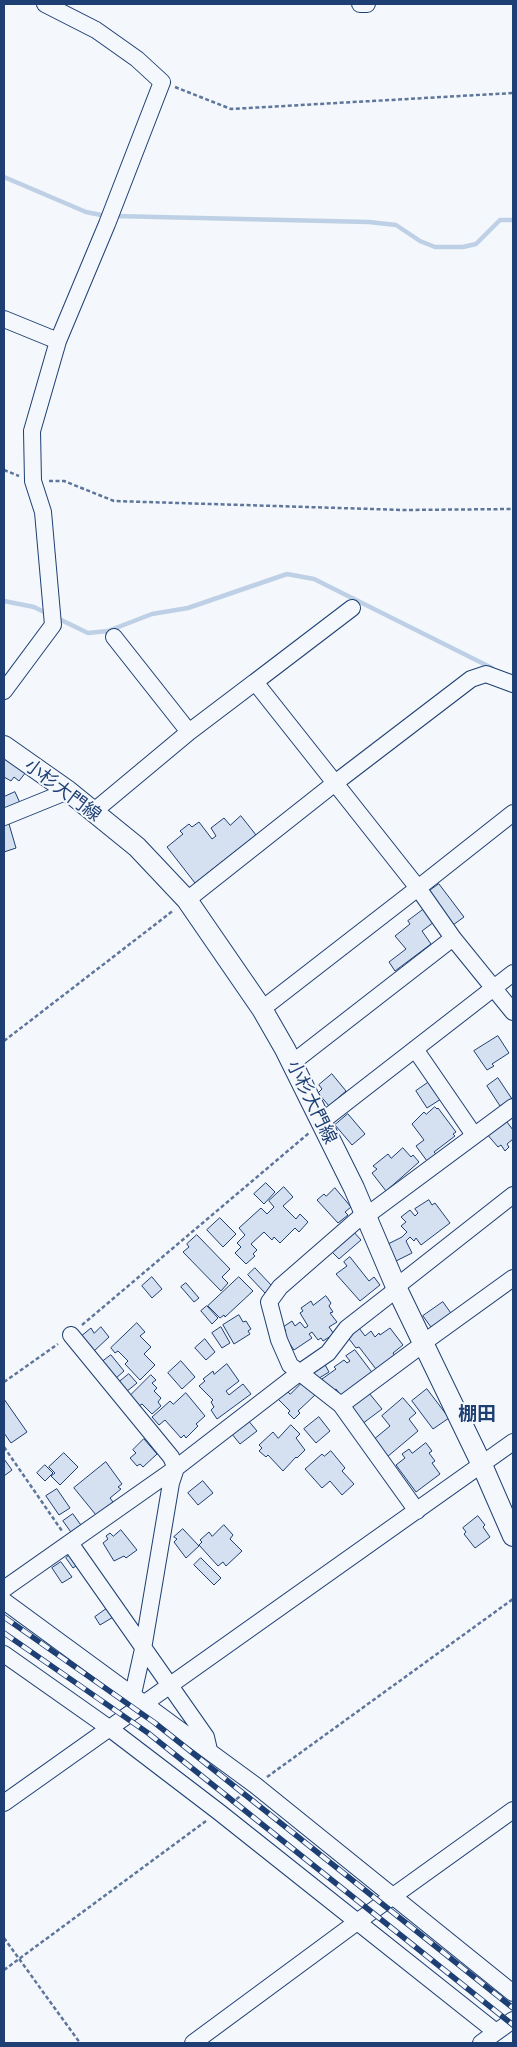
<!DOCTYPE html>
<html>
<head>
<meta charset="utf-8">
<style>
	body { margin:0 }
	#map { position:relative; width:517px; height:2047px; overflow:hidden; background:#f4f7fb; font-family:Barlow,sans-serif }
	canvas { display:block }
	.frame { position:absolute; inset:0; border:5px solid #1d3f73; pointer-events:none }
</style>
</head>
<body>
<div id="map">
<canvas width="517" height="2047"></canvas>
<div class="frame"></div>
</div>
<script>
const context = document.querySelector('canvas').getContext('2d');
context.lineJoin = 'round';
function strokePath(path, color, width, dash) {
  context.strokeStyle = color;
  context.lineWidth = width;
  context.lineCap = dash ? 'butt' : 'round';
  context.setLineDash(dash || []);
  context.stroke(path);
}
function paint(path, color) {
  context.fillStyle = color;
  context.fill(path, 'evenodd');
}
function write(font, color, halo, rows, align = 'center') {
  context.font = font + ' Barlow,"Noto Sans JP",sans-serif';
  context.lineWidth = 4;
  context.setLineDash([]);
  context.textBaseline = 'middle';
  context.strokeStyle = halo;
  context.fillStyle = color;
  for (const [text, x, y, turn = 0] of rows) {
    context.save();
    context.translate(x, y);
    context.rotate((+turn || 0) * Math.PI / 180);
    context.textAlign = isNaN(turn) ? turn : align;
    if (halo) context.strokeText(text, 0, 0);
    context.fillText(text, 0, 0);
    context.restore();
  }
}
const stream = new Path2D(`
	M 4,177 L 86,212 L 106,216
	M 114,216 L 369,222 L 396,225 L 420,241 L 435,247 L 463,247 L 476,244 L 500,220 L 513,220
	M 4,601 L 34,607 L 48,614
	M 57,618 L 88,633 L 108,631 L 152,614 L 188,608 L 287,574 L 314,579 L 492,668`);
const building = new Path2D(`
	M 4,757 L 26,772 L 19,781 L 14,777 L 11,781 L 4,777 Z
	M 15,792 L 20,803 L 4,809 L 4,797 Z
	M 241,816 L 256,835 L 195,883 L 167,847 L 183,834 L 180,831 L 189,824 L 192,827 L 199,822 L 212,839 L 216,836 L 211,828 L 224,818 L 230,825 Z
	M 9,824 L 16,848 L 4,852 L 4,825 Z
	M 439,884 L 464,917 L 453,925 L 428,892 Z
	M 424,909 L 434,922 L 422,931 L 431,944 L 395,971 L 389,962 L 406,949 L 395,936 L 410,924 L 408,921 Z
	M 498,1036 L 509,1053 L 492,1064 L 494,1066 L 487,1070 L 474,1051 Z
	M 332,1074 L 346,1091 L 329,1106 L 318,1093 L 322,1089 L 319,1085 Z
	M 498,1078 L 512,1099 L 500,1106 L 487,1086 Z
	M 429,1082 L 441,1099 L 427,1108 L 416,1091 Z
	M 435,1107 L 437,1109 L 438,1108 L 456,1132 L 453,1134 L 455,1136 L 434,1152 L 436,1154 L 427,1161 L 416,1146 L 424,1140 L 412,1124 L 424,1112 L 426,1114 Z
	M 348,1114 L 365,1134 L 352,1145 L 335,1125 Z
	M 504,1118 L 513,1130 L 513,1139 L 507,1144 L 509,1147 L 505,1151 L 501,1145 L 498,1147 L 486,1133 Z
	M 403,1148 L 411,1157 L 413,1155 L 419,1162 L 386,1191 L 372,1173 L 377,1169 L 373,1166 L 388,1154 L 391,1158 Z
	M 266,1183 L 275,1192 L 264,1204 L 254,1194 Z
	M 284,1187 L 293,1197 L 283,1206 L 296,1219 L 300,1214 L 308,1222 L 299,1232 L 295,1228 L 280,1243 L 274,1237 L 272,1240 L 264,1232 L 251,1244 L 257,1250 L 253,1254 L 255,1256 L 246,1264 L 235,1253 L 241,1247 L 237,1243 L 245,1235 L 239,1228 L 261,1208 L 267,1214 L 274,1207 L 269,1201 Z
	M 335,1188 L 351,1207 L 345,1212 L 348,1215 L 338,1223 L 317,1200 L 324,1194 L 326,1196 Z
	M 429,1200 L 432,1205 L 435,1203 L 450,1223 L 421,1245 L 416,1238 L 414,1241 L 410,1237 L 406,1241 L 412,1253 L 396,1261 L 388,1244 L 402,1237 L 407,1232 L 401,1226 L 406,1222 L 401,1217 L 410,1210 L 415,1216 L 418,1213 L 415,1209 Z
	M 220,1218 L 236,1234 L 223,1247 L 207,1230 Z
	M 352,1230 L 361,1240 L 339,1259 L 330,1250 Z
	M 197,1235 L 230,1269 L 222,1277 L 228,1283 L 221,1291 L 183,1252 L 189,1247 L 187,1244 Z
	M 350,1257 L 369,1281 L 374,1277 L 380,1285 L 360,1301 L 336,1274 L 347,1266 L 344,1262 Z
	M 255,1268 L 272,1286 L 265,1293 L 248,1275 Z
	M 152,1277 L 162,1289 L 152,1298 L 142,1286 Z
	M 239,1277 L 253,1291 L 225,1317 L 224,1315 L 220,1318 L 208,1306 Z
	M 186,1283 L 199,1298 L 194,1302 L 181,1287 Z
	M 326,1296 L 331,1303 L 329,1306 L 333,1312 L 330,1313 L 337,1322 L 329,1327 L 334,1334 L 323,1341 L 321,1338 L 318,1340 L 312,1332 L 309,1334 L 312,1338 L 294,1350 L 283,1334 L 286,1331 L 283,1327 L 292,1321 L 295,1326 L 300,1322 L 305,1328 L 308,1326 L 300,1313 L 303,1311 L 301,1308 L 311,1301 L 313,1305 Z
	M 443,1302 L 453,1316 L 433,1330 L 423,1316 Z
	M 207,1306 L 218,1318 L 212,1324 L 201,1311 Z
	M 239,1315 L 243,1322 L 246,1321 L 251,1329 L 248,1331 L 250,1334 L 234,1344 L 223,1325 Z
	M 137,1323 L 145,1332 L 140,1336 L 151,1347 L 144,1354 L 155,1365 L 140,1380 L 125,1364 L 128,1361 L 118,1351 L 115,1353 L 111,1348 Z
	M 101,1327 L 109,1337 L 93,1352 L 80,1337 L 91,1328 L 94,1333 Z
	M 221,1327 L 230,1343 L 222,1348 L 212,1333 Z
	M 359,1328 L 365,1336 L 371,1331 L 375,1337 L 379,1333 L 380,1335 L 390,1328 L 403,1345 L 393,1353 L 397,1359 L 379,1373 L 359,1347 L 356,1348 L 346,1335 Z
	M 205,1339 L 215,1352 L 206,1360 L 195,1348 Z
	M 355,1350 L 374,1375 L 343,1398 L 336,1389 L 332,1392 L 322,1379 L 336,1369 L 334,1367 L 344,1360 L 347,1363 L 350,1361 L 346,1356 Z
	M 111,1355 L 124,1371 L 115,1379 L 102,1362 Z
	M 181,1361 L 195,1377 L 182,1389 L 168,1373 Z
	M 323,1361 L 329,1372 L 316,1380 L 309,1369 Z
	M 227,1364 L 239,1381 L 226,1391 L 229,1395 L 243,1384 L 251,1394 L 217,1419 L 211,1410 L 214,1407 L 211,1402 L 213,1400 L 199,1386 L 205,1381 L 203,1379 L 213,1371 L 214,1374 Z
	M 129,1374 L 137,1383 L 126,1392 L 118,1383 Z
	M 151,1375 L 156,1380 L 152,1383 L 157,1388 L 154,1391 L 161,1398 L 158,1402 L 161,1406 L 152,1414 L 142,1404 L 139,1406 L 130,1396 Z
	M 303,1382 L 315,1395 L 298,1411 L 300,1413 L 294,1419 L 288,1413 L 290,1411 L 278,1399 L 287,1391 L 290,1394 Z
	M 427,1389 L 449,1418 L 433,1429 L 412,1401 Z
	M 186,1393 L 205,1416 L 196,1424 L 198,1426 L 186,1438 L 184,1435 L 181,1438 L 165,1420 L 159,1425 L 152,1417 L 170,1401 L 173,1404 Z
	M 369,1393 L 382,1409 L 362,1424 L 350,1407 Z
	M 403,1398 L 416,1413 L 409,1419 L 418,1431 L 387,1457 L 373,1440 L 390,1426 L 382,1416 Z
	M 4,1399 L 27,1432 L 11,1443 L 4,1433 Z
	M 319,1417 L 330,1431 L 316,1443 L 304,1429 Z
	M 247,1419 L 257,1431 L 240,1444 L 231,1433 Z
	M 291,1425 L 300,1434 L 296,1438 L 305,1450 L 297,1458 L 296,1457 L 283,1471 L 268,1455 L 266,1457 L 259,1451 L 262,1448 L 259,1445 L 273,1432 L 278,1438 Z
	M 144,1439 L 157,1454 L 143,1467 L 140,1464 L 137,1466 L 130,1458 L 136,1453 L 133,1450 Z
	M 426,1443 L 432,1451 L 429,1453 L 435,1461 L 432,1463 L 440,1474 L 416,1492 L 396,1465 L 405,1458 L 402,1454 L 409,1449 L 412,1453 Z
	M 331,1451 L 345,1468 L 342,1471 L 354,1484 L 342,1495 L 330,1481 L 322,1488 L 305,1469 L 322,1454 L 324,1456 Z
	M 64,1453 L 78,1467 L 60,1485 L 51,1476 L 55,1473 L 49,1467 Z
	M 4,1459 L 12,1470 L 4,1476 Z
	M 106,1462 L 122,1484 L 118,1487 L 121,1489 L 110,1498 L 113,1502 L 96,1515 L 74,1488 Z
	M 45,1465 L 53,1473 L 45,1481 L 37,1473 Z
	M 203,1481 L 213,1493 L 198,1505 L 188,1493 Z
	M 57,1489 L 70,1508 L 59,1515 L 46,1496 Z
	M 73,1514 L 83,1528 L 73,1535 L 63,1521 Z
	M 478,1516 L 485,1525 L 483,1527 L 490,1537 L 475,1548 L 464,1534 L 466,1532 L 463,1528 Z
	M 224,1525 L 233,1535 L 230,1539 L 242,1551 L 226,1566 L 223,1562 L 218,1566 L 199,1545 L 202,1542 L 200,1540 L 209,1532 L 212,1536 Z
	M 183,1529 L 199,1546 L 186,1558 L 174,1542 L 177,1539 L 174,1537 Z
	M 121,1530 L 137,1550 L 126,1558 L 124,1556 L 114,1561 L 103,1543 L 108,1539 L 106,1536 L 110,1533 L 113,1536 Z
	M 72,1553 L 80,1563 L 73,1568 L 66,1558 Z
	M 201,1558 L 221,1578 L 214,1585 L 194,1565 Z
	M 61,1562 L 72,1577 L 62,1583 L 52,1568 Z
	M 109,1607 L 115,1616 L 100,1625 L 95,1617 Z`);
const path = new Path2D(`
	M 175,87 L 231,109 L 513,93
	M 4,470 L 19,476
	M 49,481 L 64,481 L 114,501 L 404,510 L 513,509
	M 4,1041 L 174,910
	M 82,1325 L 309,1133
	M 4,1382 L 58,1344
	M 4,1447 L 62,1531
	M 267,1777 L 513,1599
	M 231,1803 L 242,1795
	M 4,1938 L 80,2043
	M 4,1970 L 206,1821`);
const minor = new Path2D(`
	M 360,4 L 367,4
	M 4,319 L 58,341
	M 114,637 L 189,732 L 255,682 L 335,783 L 471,679 L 486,674 L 513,684
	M 255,682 L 352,608
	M 4,691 L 53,625 L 43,512 L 33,481 L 32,431 L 58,341 L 107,224 L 162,82 L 137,59 L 96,30 L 45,4
	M 93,812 L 189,732
	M 4,817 L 68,791
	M 187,900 L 335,783 L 418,888 L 513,813
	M 262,1009 L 418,888 L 453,938
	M 415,1049 L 474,1135
	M 292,1063 L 453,938 L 513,1012
	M 321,1122 L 513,973
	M 365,1213 L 280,1287 L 269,1302 L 279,1340 L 290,1365 L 341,1405 L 417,1511
	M 366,1216 L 513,1107
	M 396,1287 L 513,1195
	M 71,1335 L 171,1457 L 176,1468 L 171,1483 L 143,1649 L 133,1694
	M 423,1343 L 513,1278
	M 341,1405 L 423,1344
	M 70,1543 L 206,1737 L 209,1750
	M 4,1589 L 176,1468 L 299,1373 L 328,1353 L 347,1328 L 397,1289
	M 4,1601 L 255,1785 L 513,1993
	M 4,1654 L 109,1728 L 219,1812 L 496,2032
	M 4,1803 L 513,1442
	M 193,2043 L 357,1922 L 513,1810
	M 481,2043 L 513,2020`);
const major = new Path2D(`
	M 4,746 L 68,791 L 137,847 L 187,900 L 262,1009 L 285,1049 L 354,1188 L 397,1289 L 482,1465 L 513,1536`);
const rail = new Path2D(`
	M 4,1617 L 155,1723 L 513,2008
	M 4,1633 L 148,1733 L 513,2025`);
const streetNames = [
	["小杉大門線",63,790,37],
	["小杉大門線",312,1102,64]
];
const neighbourhoodNames = [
	["棚田",477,1414]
];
strokePath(stream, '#bed0e5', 4.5);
paint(building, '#d5e0f0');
strokePath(building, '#1d3f73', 1);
strokePath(minor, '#1d3f73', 18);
strokePath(major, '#1d3f73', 22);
strokePath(path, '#5e769c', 2.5, [4, 2.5]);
strokePath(minor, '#f4f7fb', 16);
strokePath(major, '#f4f7fb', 20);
strokePath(rail, '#1d3f73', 5.5);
strokePath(rail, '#f4f7fb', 4, [11]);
write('18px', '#1d3f73', '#f4f7fb', streetNames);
write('bold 19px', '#1d3f73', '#f4f7fb', neighbourhoodNames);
</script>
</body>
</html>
